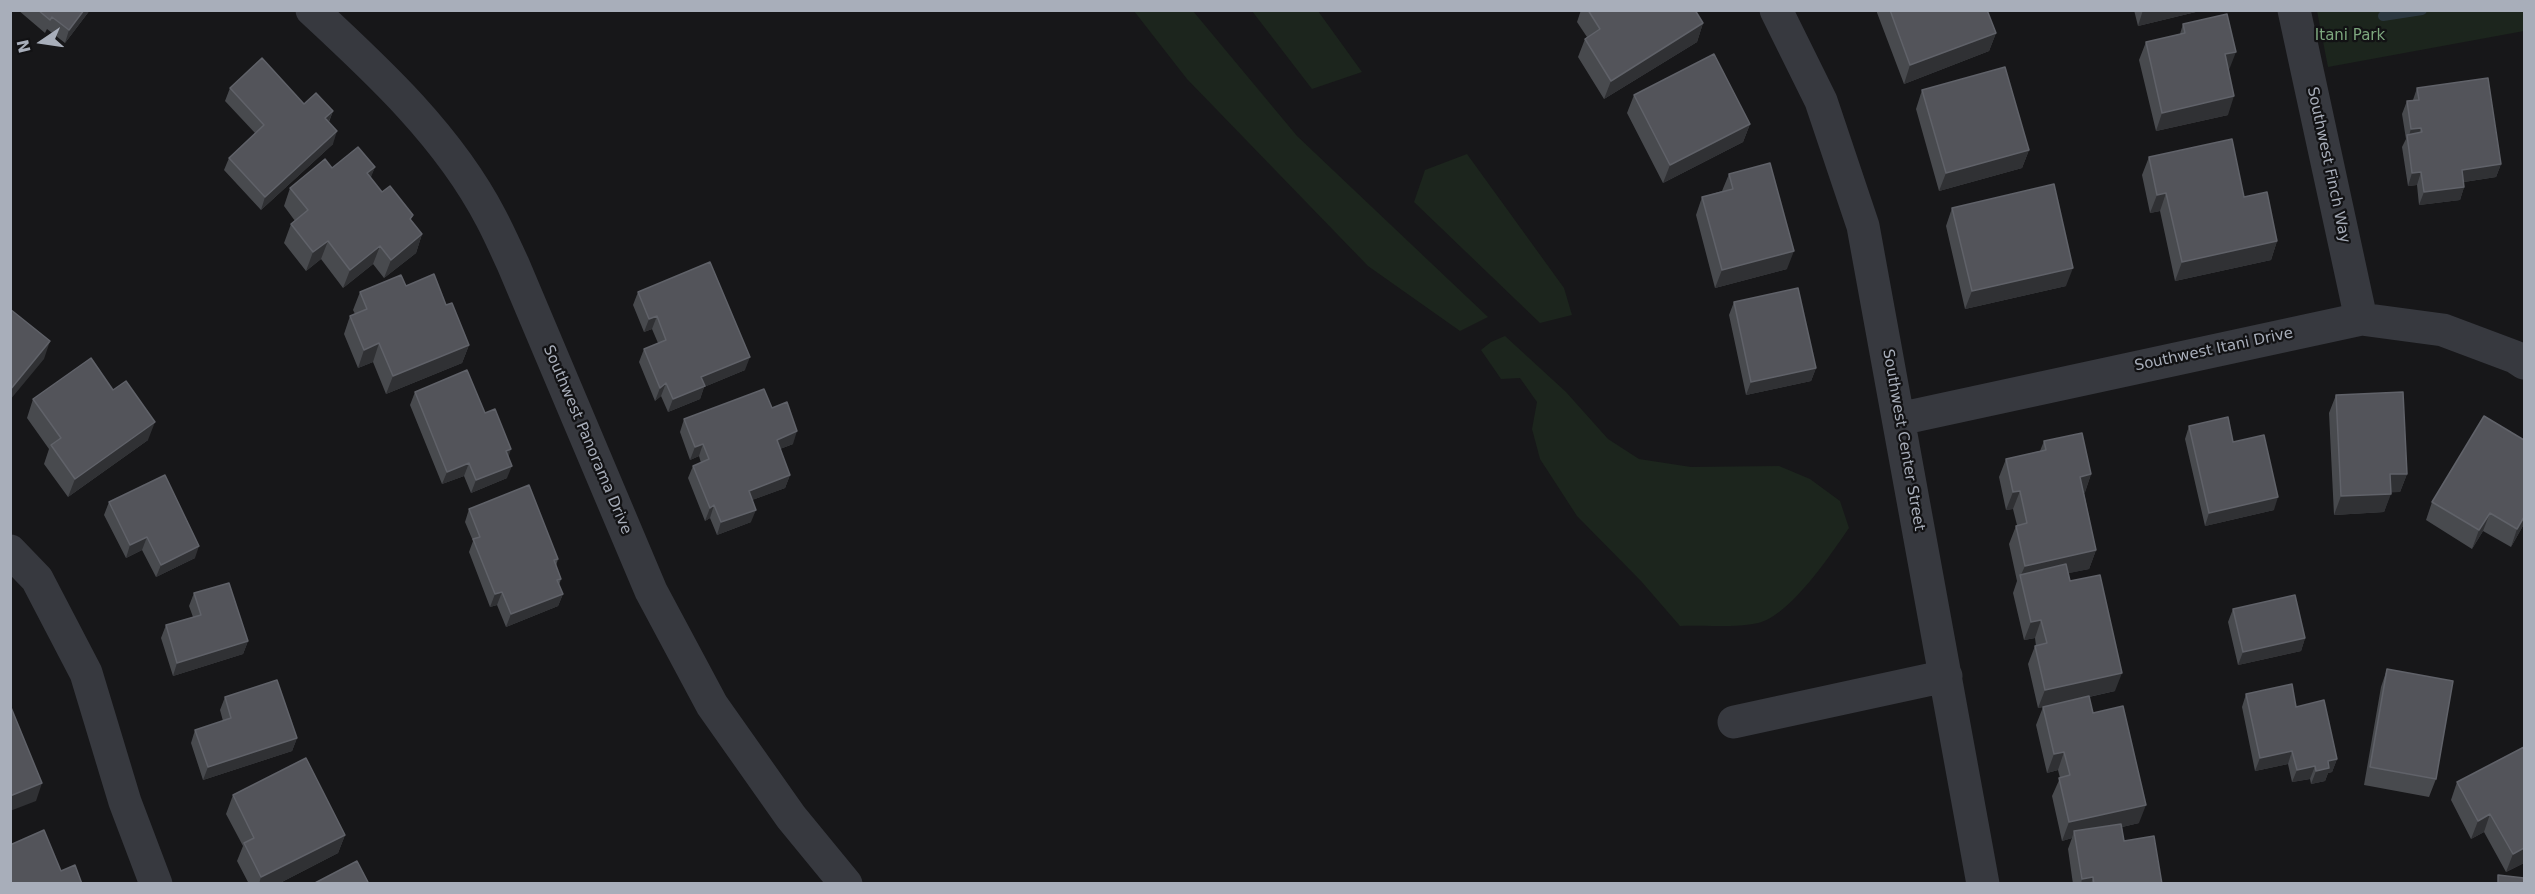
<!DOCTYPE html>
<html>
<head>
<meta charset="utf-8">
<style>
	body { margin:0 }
	#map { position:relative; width:2535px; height:894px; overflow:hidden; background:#171719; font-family:"DejaVu Sans",sans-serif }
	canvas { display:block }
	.frame { position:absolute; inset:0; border:12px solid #a8aeba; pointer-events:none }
	.north { position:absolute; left:12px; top:12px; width:60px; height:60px; -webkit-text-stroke:4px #121214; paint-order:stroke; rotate:257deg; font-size:16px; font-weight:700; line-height:24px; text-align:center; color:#a8aeba }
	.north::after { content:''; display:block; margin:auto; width:21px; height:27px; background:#a8aeba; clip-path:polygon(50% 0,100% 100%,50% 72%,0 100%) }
</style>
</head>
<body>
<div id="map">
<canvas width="2535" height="894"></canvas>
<div class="frame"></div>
<div class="north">N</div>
</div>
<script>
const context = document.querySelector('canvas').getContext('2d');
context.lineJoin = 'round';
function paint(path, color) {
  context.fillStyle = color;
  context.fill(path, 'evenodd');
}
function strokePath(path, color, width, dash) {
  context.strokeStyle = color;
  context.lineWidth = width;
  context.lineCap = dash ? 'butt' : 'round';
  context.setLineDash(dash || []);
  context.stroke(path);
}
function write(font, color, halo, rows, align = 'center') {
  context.font = font + ' "DejaVu Sans",sans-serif';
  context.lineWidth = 4.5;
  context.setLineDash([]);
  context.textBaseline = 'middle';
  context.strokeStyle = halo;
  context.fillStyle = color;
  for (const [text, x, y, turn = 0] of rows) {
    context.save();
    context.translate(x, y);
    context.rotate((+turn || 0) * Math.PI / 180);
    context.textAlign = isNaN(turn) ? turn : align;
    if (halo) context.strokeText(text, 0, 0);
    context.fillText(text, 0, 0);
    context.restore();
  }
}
const green = new Path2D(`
	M 1134,11 L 1193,11 L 1297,136 L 1488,317 L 1460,331 L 1368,266 L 1187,79 Z
	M 1252,11 L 1318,11 L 1362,72 L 1312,89 Z
	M 2317,11 L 2524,11 L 2524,31 L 2328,67 Z
	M 1467,154 L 1564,288 L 1572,315 L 1540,323 L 1414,202 L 1425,170 Z
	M 1505,336 L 1566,392 L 1608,439 L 1639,459 L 1691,467 L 1779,466 L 1810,479 L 1840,501 L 1849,528 C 1831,554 1790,616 1758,623 C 1737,628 1702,625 1680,626 L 1641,581 L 1577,516 L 1540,459 L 1532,429 L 1537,402 L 1520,378 L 1501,379 L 1481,350 L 1491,342 Z`);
const stream = new Path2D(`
	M 2383,16 L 2422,10`);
const street = new Path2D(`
	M 312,10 C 379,72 449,137 491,218 C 499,233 506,249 513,264 L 651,591 L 712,705 L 791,817 L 846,884
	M 1776,10 L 1821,101 L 1863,226 L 1983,884
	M 2294,10 L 2361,319
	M 1899,419 L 2361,319 L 2443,330 L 2515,357 L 2524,363
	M 10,551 L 37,579 L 86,673 L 125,802 L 156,884
	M 1734,722 L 1946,676`);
const wall = new Path2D(`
	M 18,10 L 90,10 L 65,43 L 47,29 L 45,33 Z
	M 1581,10 L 1695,10 L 1703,23 L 1697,42 L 1604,99 L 1578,57 L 1585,39 L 1587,37 L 1577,22 Z
	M 1876,10 L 1987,10 L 1996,33 L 1989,51 L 1904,84 Z
	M 2134,10 L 2204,10 L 2138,26 Z
	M 2183,24 L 2229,70 L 2228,115 L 2156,131 L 2139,60 L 2146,42 L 2180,34 Z
	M 230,88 L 333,111 L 329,122 L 333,144 L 261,210 L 224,170 L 229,158 L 255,133 L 225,101 Z
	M 2417,88 L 2501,164 L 2496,177 L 2464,182 L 2464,187 L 2460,200 L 2419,205 L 2417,185 L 2408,186 L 2402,147 L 2406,139 L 2402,114 L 2407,101 L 2413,100 Z
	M 1922,90 L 2029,150 L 2022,168 L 1939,191 L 1916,109 Z
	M 1634,95 L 1750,124 L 1743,142 L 1663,183 L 1627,113 Z
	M 2149,157 L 2277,241 L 2271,260 L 2175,281 L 2160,211 L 2150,213 L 2142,175 Z
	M 375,167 L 370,178 L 382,192 L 411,220 L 422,234 L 416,253 L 384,278 L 373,264 L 343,288 L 321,259 L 306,271 L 284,243 L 291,224 L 295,221 L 284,206 L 290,188 L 332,168 Z
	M 1729,174 L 1787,269 L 1715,288 L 1696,215 L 1702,197 L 1722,191 Z
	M 1952,208 L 2066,286 L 1965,309 L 1946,226 Z
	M 406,286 L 446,305 L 469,345 L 462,363 L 386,394 L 373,362 L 358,368 L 344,334 L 350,316 L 355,314 L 353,310 L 360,292 Z
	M 638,292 L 745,370 L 704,387 L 700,399 L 668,412 L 661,396 L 655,401 L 639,362 L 644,349 L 658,343 L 652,329 L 644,332 L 633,305 Z
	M 1734,302 L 1816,368 L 1811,381 L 1746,395 L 1729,315 Z
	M 113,390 L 148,440 L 68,497 L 44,464 L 49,449 L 27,418 L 33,399 Z
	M 415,392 L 485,413 L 508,457 L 507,478 L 471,493 L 464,476 L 442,484 L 410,405 Z
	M 2336,395 L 2407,474 L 2400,492 L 2391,492 L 2384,512 L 2334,515 L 2329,413 Z
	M 772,408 L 793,444 L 780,449 L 790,475 L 785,488 L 752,500 L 751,522 L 717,535 L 710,518 L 705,521 L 688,478 L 693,466 L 701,463 L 699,456 L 690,460 L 680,432 L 684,419 Z
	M 2189,426 L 2233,442 L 2274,510 L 2205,526 L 2185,439 Z
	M 2524,440 L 2524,524 L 2511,547 L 2483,531 L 2472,549 L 2426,520 L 2432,502 Z
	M 2044,441 L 2091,474 L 2085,492 L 2084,493 L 2096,550 L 2089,569 L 2068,573 L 2070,581 L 2115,691 L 2089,697 L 2093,713 L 2139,823 L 2122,827 L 2124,841 L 2162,884 L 2073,884 L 2068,849 L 2072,838 L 2062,841 L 2052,796 L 2060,778 L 2058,770 L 2047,773 L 2036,725 L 2043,707 L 2038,708 L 2028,664 L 2035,646 L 2036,646 L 2035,638 L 2024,640 L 2013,593 L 2017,581 L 2009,544 L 2016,526 L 2017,525 L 2013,509 L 2006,510 L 1999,477 L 2006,459 L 2040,451 Z
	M 109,502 L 195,558 L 156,577 L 142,550 L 126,558 L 104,515 Z
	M 469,509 L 558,559 L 556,566 L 561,579 L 559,585 L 563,594 L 558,606 L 506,627 L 497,605 L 490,607 L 469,552 L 473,541 L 465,522 Z
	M 194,593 L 248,641 L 243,654 L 173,676 L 161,638 L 166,625 L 193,617 L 189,606 Z
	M 2233,609 L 2305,638 L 2301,651 L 2238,665 L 2228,622 Z
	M 2387,669 L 2436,779 L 2429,797 L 2364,785 L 2381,687 Z
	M 2246,694 L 2296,707 L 2337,759 L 2332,772 L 2328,773 L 2325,781 L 2311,784 L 2310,779 L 2292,782 L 2288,764 L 2255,771 L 2242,707 Z
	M 225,697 L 297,738 L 292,751 L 203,780 L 191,743 L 195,730 L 223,721 L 220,710 Z
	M 2524,747 L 2524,863 L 2506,872 L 2484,832 L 2471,839 L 2451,800 L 2457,782 Z
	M 233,795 L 345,835 L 338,853 L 278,884 L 249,884 L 237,861 L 243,846 L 226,814 Z`);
const shadedWall = new Path2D(`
	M 84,10 L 90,10 L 65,43 L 69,30 Z
	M 2143,10 L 2204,10 L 2138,26 Z
	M 1703,23 L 1697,42 L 1604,99 L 1611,81 Z
	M 1996,33 L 1989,51 L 1904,84 L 1910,65 Z
	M 2236,52 L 2229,70 L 2218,72 L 2225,54 Z
	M 2234,96 L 2228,115 L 2156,131 L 2162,113 Z
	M 333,111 L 328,123 L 325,118 Z
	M 1750,124 L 1743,142 L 1663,183 L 1670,165 Z
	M 2421,128 L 2417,141 L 2408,138 L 2411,129 Z
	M 337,131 L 333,144 L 261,210 L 265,197 Z
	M 2029,150 L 2022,168 L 1939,191 L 1946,173 Z
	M 2501,164 L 2496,177 L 2457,183 L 2462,170 Z
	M 375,167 L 368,185 L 367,173 Z
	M 2421,172 L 2417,185 L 2408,186 L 2412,173 Z
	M 2464,187 L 2460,200 L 2419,205 L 2424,192 Z
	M 2166,193 L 2160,211 L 2150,213 L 2157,195 Z
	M 422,234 L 416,253 L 384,278 L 391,260 Z
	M 328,241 L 321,259 L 306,271 L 313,252 Z
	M 2277,241 L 2271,260 L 2175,281 L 2182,262 Z
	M 380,246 L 373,264 L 343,288 L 350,270 Z
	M 1794,251 L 1787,269 L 1715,288 L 1722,270 Z
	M 2073,268 L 2066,286 L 1965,309 L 1972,291 Z
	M 657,316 L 652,329 L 644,332 L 649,319 Z
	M 50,341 L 44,359 L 10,400 L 10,390 Z
	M 379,343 L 373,362 L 358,368 L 364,350 Z
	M 469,345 L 462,363 L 386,394 L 393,376 Z
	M 750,357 L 745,370 L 704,387 L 700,399 L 668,412 L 673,399 L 701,377 Z
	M 1816,368 L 1811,381 L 1746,395 L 1751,382 Z
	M 666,383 L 661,396 L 655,401 L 660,388 Z
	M 155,422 L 148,440 L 68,497 L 75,479 Z
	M 797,431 L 793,444 L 772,452 L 777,440 Z
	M 703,444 L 699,456 L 690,460 L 695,447 Z
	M 511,449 L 507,462 L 506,451 Z
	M 469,463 L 464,476 L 442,484 L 447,472 Z
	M 512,466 L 507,478 L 471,493 L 476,480 Z
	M 2091,474 L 2085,492 L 2074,495 L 2080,477 Z
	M 2390,474 L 2407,474 L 2400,492 L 2383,493 Z
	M 790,475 L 785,488 L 744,503 L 749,491 Z
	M 2020,491 L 2013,509 L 2006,510 L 2013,492 Z
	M 2391,494 L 2384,512 L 2334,515 L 2341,496 Z
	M 2278,497 L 2274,510 L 2205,526 L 2209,513 Z
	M 714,505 L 710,518 L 705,521 L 710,508 Z
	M 756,510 L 751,522 L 717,535 L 721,522 Z
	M 2490,513 L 2483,531 L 2472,549 L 2479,530 Z
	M 2524,517 L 2524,524 L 2511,547 L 2517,529 Z
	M 147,537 L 142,550 L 126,558 L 130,545 Z
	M 199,546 L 195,558 L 156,577 L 161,565 Z
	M 2096,550 L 2089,569 L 2022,583 L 2020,577 L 2025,566 Z
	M 502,592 L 497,605 L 490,607 L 495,594 Z
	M 563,594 L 558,606 L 506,627 L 511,614 Z
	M 2041,620 L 2035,638 L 2024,640 L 2031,622 Z
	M 2305,638 L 2301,651 L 2238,665 L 2243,652 Z
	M 248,641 L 243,654 L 173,676 L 177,663 Z
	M 2122,673 L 2115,691 L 2038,708 L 2045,690 Z
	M 297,738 L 292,751 L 203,780 L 208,767 Z
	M 2292,751 L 2288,764 L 2255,771 L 2260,758 Z
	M 2064,752 L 2058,770 L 2047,773 L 2054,754 Z
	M 2337,759 L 2332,772 L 2328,773 L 2325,781 L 2311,784 L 2316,771 L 2328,761 Z
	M 2315,766 L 2310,779 L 2292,782 L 2297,770 Z
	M 42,783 L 36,801 L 10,811 L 10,796 Z
	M 2146,805 L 2139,823 L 2075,838 L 2074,831 L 2072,838 L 2062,841 L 2069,822 Z
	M 2490,814 L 2484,832 L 2471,839 L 2478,821 Z
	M 345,835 L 338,853 L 278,884 L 259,884 L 261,877 Z
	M 2524,848 L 2524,863 L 2506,872 L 2513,854 Z
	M 2093,877 L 2091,884 L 2081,884 L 2082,879 Z`);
const building = new Path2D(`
	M 38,10 L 84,10 L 69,30 L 52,17 L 50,20 Z
	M 1588,10 L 1695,10 L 1703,23 L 1611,81 L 1585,39 L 1600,29 Z
	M 1890,10 L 1987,10 L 1996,33 L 1910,65 Z
	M 2227,14 L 2236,52 L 2225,54 L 2234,96 L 2162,113 L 2146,42 L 2185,33 L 2183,24 Z
	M 1714,54 L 1750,124 L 1670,165 L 1634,95 Z
	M 262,58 L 304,104 L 316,93 L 333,111 L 325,118 L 337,131 L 265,197 L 229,158 L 264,125 L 230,88 Z
	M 2005,67 L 2029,150 L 1946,173 L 1922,90 Z
	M 2488,78 L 2501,164 L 2462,170 L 2464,187 L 2424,192 L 2421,172 L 2412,173 L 2407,135 L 2422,132 L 2421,128 L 2411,129 L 2407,101 L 2419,100 L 2417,88 Z
	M 2232,139 L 2244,197 L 2267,192 L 2277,241 L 2182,262 L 2166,193 L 2157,195 L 2149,157 Z
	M 358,147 L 375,167 L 367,173 L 382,192 L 390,186 L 413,215 L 410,219 L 422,234 L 391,260 L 380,246 L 350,270 L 328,241 L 313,252 L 291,224 L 308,210 L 290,188 L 325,159 L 332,168 Z
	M 1770,163 L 1794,251 L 1722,270 L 1702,197 L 1733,189 L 1729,174 Z
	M 2054,184 L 2073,268 L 1972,291 L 1952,208 Z
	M 710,262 L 750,357 L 701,377 L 705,386 L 673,399 L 666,383 L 660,388 L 644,349 L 666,340 L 657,316 L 649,319 L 638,292 Z
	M 434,274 L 446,305 L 452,303 L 469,345 L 393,376 L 379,343 L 364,350 L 350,316 L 367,309 L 360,292 L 401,275 L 406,286 Z
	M 1798,288 L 1816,368 L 1751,382 L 1734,302 Z
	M 10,309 L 50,341 L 10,390 Z
	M 91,358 L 113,390 L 126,381 L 155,422 L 75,479 L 51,445 L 61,438 L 33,399 Z
	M 467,370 L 485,413 L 495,409 L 511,449 L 506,451 L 512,466 L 476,480 L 469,463 L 447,472 L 415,392 Z
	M 764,389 L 772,408 L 787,402 L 797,431 L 777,440 L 790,475 L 749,491 L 756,510 L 721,522 L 714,505 L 710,508 L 693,466 L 709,459 L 703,444 L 695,447 L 684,419 Z
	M 2403,392 L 2407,474 L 2390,474 L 2391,494 L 2341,496 L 2336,395 Z
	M 2484,416 L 2524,440 L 2524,517 L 2517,529 L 2490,513 L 2479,530 L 2432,502 Z
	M 2228,417 L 2233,442 L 2264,435 L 2278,497 L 2209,513 L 2189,426 Z
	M 2082,433 L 2091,474 L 2080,477 L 2096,550 L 2025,566 L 2016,526 L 2027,523 L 2020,491 L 2013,492 L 2006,459 L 2046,450 L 2044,441 Z
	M 165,475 L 199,546 L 161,565 L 147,537 L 130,545 L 109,502 Z
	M 529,485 L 558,559 L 554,560 L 561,579 L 557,580 L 563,594 L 511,614 L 502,592 L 495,594 L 473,539 L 480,537 L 469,509 Z
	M 2066,564 L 2070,581 L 2100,575 L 2122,673 L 2045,690 L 2035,646 L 2047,643 L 2041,620 L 2031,622 L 2020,575 Z
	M 229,583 L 248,641 L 177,663 L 166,625 L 201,615 L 194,593 Z
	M 2295,595 L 2305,638 L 2243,652 L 2233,609 Z
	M 2387,669 L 2453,681 L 2436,779 L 2370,767 Z
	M 277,680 L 297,738 L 208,767 L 195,730 L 231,718 L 225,697 Z
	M 2292,684 L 2296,707 L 2324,700 L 2337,759 L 2328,761 L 2329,768 L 2316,771 L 2315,766 L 2297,770 L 2292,751 L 2260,758 L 2246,694 Z
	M 2089,696 L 2093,713 L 2123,706 L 2146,805 L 2069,822 L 2059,778 L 2070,775 L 2064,752 L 2054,754 L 2043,707 Z
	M 10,705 L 42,783 L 10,796 Z
	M 2524,747 L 2524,848 L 2513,854 L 2490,814 L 2478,821 L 2457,782 Z
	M 306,758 L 345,835 L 261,877 L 244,843 L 254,838 L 233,795 Z
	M 2121,824 L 2124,841 L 2154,836 L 2162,884 L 2094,884 L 2093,877 L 2082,879 L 2074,831 Z
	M 44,830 L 61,871 L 75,865 L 82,884 L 10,884 L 10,845 Z
	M 357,861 L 369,884 L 313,884 Z
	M 2498,875 L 2524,878 L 2524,884 L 2498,884 Z`);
const parkNames = [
	["Itani Park",2350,36]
];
const streetNames = [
	["Southwest Finch Way",2328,165,78],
	["Southwest Itani Drive",2214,350,-12],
	["Southwest Panorama Drive",587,440,67],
	["Southwest Center Street",1903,440,80]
];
paint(green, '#1c251d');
strokePath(stream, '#2b373f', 10);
strokePath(street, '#37393f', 33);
paint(wall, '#484a4e');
paint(shadedWall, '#303134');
paint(building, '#53545a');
strokePath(building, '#606269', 1.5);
write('15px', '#7da77e', '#121214', parkNames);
write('15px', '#a8aeba', '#121214', streetNames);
</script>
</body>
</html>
